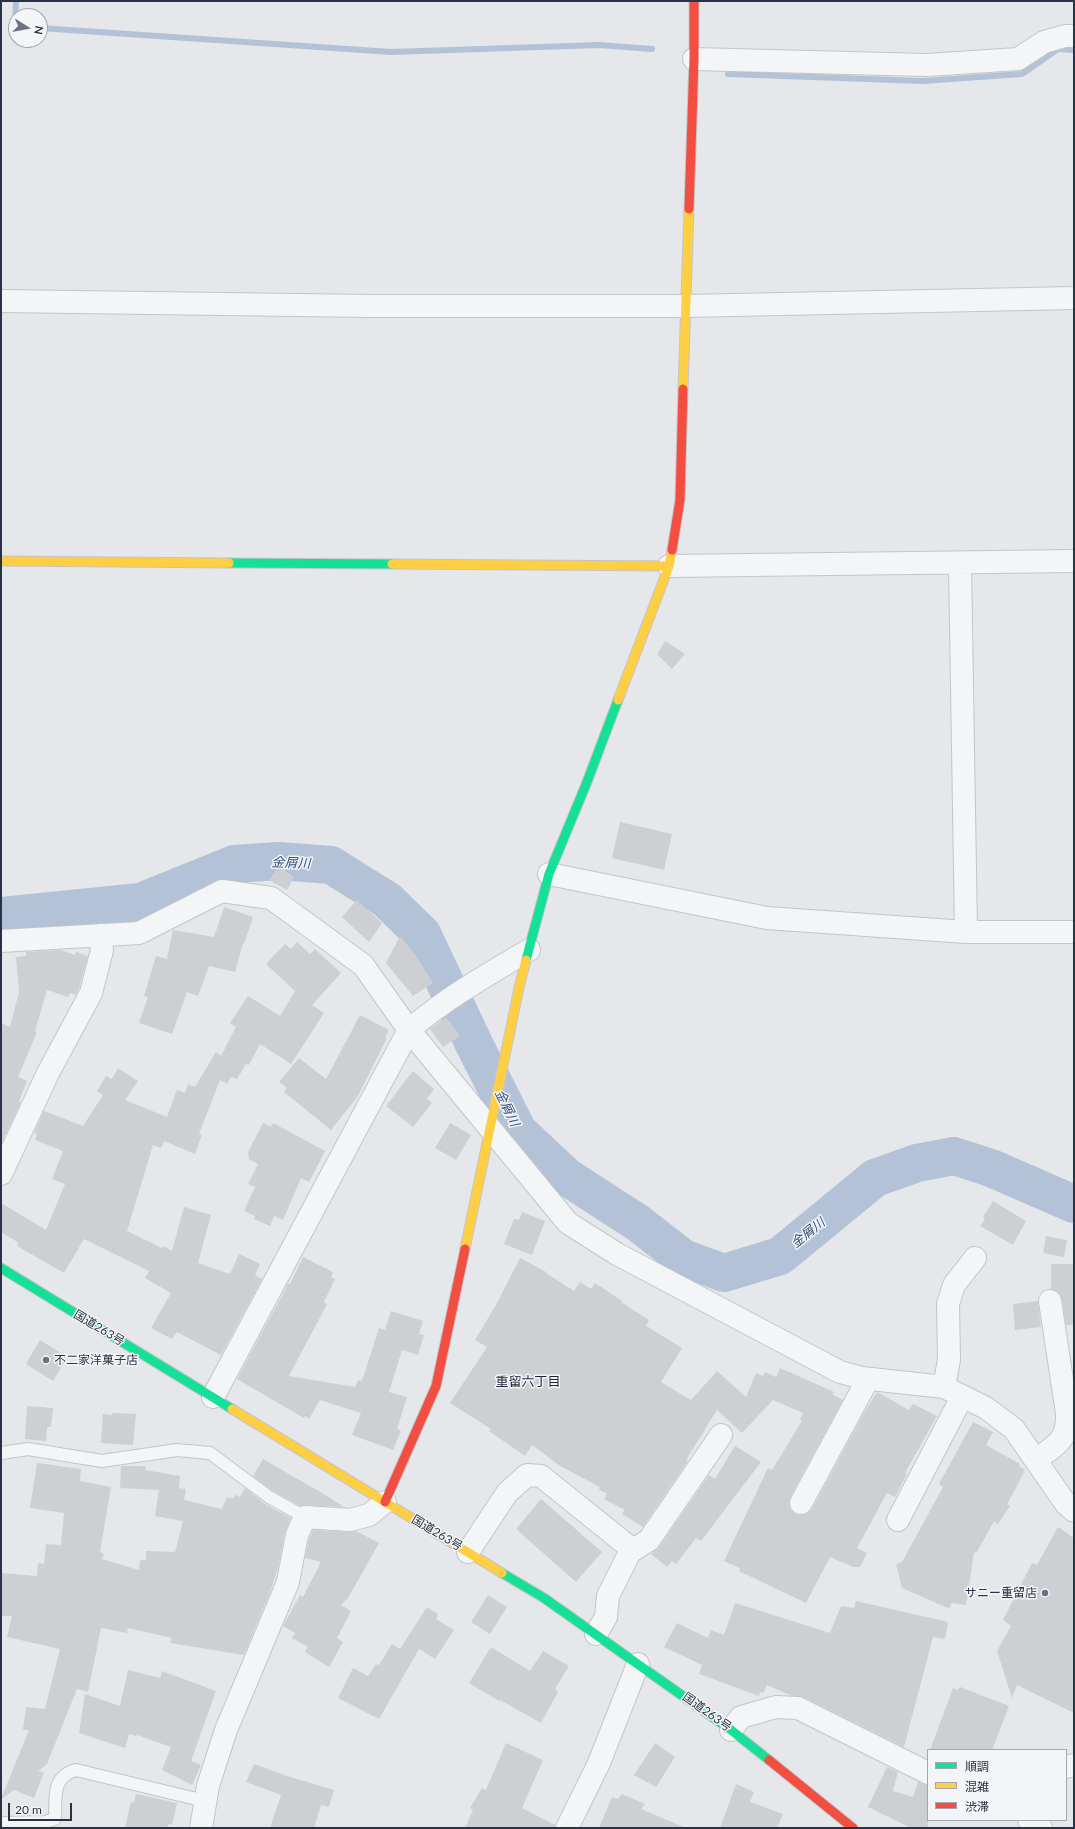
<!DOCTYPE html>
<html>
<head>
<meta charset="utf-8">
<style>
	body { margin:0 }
	#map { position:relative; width:1075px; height:1829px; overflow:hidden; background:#e5e7ea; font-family:Lato,"Noto Sans JP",sans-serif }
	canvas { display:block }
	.frame { position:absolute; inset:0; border:2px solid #2a3245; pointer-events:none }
	.legend { position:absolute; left:927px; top:1749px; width:140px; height:72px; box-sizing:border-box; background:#f3f5f9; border:1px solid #a3a7b1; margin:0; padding:5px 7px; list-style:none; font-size:12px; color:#2a3245 }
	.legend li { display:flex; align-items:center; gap:8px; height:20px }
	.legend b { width:20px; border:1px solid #a3a7b1 }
	.north { position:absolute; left:8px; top:8px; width:40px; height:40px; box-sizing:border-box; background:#f3f5f9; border:1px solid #a3a7b1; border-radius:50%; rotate:101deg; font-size:11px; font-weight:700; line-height:16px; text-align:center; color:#2a3245 }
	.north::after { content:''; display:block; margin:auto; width:14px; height:18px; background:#6b717f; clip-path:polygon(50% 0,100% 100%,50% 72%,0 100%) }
	.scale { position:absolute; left:8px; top:1803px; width:64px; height:18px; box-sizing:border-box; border:2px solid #2a3245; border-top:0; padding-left:5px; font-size:12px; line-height:14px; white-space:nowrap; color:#2a3245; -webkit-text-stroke:3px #f3f5f9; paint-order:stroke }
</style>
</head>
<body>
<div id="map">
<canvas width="1075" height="1829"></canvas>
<div class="frame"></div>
<ul class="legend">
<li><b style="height:5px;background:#16e098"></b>順調</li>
<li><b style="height:5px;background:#ffcf43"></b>混雑</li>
<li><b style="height:5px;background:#f24e42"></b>渋滞</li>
</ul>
<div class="north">N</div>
<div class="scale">20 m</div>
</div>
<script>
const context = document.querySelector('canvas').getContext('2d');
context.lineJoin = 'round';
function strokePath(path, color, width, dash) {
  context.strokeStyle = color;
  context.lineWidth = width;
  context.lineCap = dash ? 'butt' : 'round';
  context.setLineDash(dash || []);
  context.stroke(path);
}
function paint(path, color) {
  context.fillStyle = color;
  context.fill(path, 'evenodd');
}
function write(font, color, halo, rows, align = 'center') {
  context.font = font + ' Lato,"Noto Sans JP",sans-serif';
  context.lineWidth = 3;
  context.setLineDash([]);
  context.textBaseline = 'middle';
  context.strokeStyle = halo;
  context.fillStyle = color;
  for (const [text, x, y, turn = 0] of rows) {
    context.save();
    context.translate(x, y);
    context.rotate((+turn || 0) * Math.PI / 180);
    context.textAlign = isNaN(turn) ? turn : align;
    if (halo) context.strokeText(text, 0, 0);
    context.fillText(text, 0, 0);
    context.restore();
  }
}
const stream = new Path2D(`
	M 16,1 L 15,26 L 16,26
	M 40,28 L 391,52 L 599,45 L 652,49
	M 728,74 L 923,81 L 1022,74 L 1058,49 L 1074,50`);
const river = new Path2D(`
	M 1,916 L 140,902 L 234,864 L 279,861 L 331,865 L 387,900 L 422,934 L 475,1046 L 518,1131 L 567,1177 L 638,1223 L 683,1258 L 724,1273 L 780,1256 L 875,1178 L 917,1163 L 954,1156 L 991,1168 L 1074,1204`);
const building = new Path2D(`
	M 665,641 L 685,654 L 672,669 L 657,654 Z
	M 620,822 L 672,834 L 664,870 L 612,858 Z
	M 279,866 L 294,877 L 287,890 L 269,880 Z
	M 357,900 L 382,923 L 369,942 L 342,917 Z
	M 224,907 L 253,917 L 244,944 L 243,943 L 235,972 L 209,966 L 198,996 L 187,992 L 172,1034 L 139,1023 L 148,997 L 144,996 L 156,956 L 167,959 L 173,930 L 214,937 Z
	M 400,936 L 417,957 L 433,983 L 413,996 L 386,963 Z
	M 297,942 L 310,954 L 315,949 L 341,973 L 312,1005 L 324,1013 L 291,1064 L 260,1044 L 249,1065 L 246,1064 L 237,1079 L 231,1077 L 227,1084 L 220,1080 L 199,1134 L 202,1135 L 195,1154 L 164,1141 L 161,1148 L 153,1145 L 127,1231 L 162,1248 L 164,1246 L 172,1251 L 184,1207 L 211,1215 L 198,1263 L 230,1274 L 239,1254 L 260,1264 L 255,1275 L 262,1279 L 221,1355 L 177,1332 L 172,1339 L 151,1328 L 171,1293 L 145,1278 L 149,1271 L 84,1239 L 64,1273 L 17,1246 L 19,1243 L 1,1232 L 1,1203 L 46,1230 L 65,1184 L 52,1179 L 63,1151 L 35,1140 L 37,1134 L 34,1133 L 44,1111 L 83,1126 L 103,1095 L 97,1091 L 106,1076 L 112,1079 L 118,1068 L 138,1081 L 125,1100 L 167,1117 L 177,1090 L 185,1093 L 188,1084 L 195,1087 L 216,1052 L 221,1056 L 236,1027 L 230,1023 L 248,996 L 280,1016 L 295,991 L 266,964 L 285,944 L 291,949 Z
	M 61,950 L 75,955 L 76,952 L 88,956 L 79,988 L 76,995 L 70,993 L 68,997 L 47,990 L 35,1031 L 37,1032 L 18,1077 L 27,1081 L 19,1101 L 21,1102 L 1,1144 L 1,1023 L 10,1027 L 19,992 L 16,957 L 26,956 L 26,952 Z
	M 360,1015 L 389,1030 L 385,1037 L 387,1038 L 358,1096 L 331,1130 L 284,1092 L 287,1088 L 279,1082 L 299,1058 L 326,1079 Z
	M 446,1017 L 460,1036 L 443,1047 L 430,1029 Z
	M 413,1071 L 434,1089 L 427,1099 L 432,1103 L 413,1127 L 386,1106 Z
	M 263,1123 L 271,1127 L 273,1123 L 325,1151 L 309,1182 L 301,1178 L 283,1220 L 274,1216 L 270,1226 L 254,1219 L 255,1216 L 244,1211 L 255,1187 L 248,1184 L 258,1164 L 249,1159 L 248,1152 Z
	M 450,1123 L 471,1135 L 456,1160 L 435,1148 Z
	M 993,1201 L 1026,1221 L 1013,1245 L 980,1226 L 985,1219 L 983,1217 Z
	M 522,1212 L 545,1221 L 532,1255 L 504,1244 L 514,1219 L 519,1220 Z
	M 1046,1236 L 1067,1240 L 1064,1257 L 1043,1253 Z
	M 303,1257 L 333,1272 L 331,1277 L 335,1279 L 324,1302 L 327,1304 L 289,1376 L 355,1387 L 358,1380 L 362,1381 L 379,1328 L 385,1330 L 391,1311 L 423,1321 L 419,1334 L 424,1335 L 418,1355 L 402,1350 L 389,1392 L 407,1397 L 397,1429 L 401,1431 L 393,1450 L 352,1435 L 361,1413 L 320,1400 L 309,1419 L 305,1416 L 304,1418 L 237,1379 L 285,1290 L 288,1283 L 290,1284 Z
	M 520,1258 L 546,1272 L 546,1273 L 574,1291 L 580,1282 L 591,1289 L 595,1283 L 622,1301 L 621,1302 L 649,1320 L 646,1326 L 682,1348 L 661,1382 L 691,1400 L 717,1371 L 746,1397 L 756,1373 L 763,1376 L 765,1372 L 776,1377 L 780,1368 L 834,1392 L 832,1394 L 843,1400 L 790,1497 L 789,1504 L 790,1509 L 795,1514 L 802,1515 L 807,1514 L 812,1509 L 865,1411 L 877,1392 L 909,1410 L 913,1404 L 937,1416 L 905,1473 L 907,1474 L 895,1497 L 887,1493 L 857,1548 L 867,1553 L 860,1567 L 853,1567 L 830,1557 L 806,1603 L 739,1571 L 740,1568 L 724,1561 L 768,1468 L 772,1470 L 802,1421 L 800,1419 L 803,1413 L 773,1400 L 742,1433 L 717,1410 L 686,1460 L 688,1461 L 643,1527 L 622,1514 L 625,1510 L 604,1499 L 607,1493 L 599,1490 L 600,1487 L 560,1466 L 532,1445 L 525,1456 L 489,1431 L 491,1429 L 450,1403 L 487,1347 L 475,1340 L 497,1303 Z
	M 1051,1264 L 1074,1264 L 1074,1325 L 1066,1325 L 1062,1299 L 1059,1293 L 1051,1289 Z
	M 1038,1301 L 1041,1327 L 1015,1330 L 1013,1304 Z
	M 40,1340 L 67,1357 L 53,1381 L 26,1364 Z
	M 27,1406 L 53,1408 L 51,1427 L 47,1427 L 46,1441 L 25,1439 Z
	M 112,1413 L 136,1414 L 133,1445 L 101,1443 L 103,1414 L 112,1415 Z
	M 973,1422 L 993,1432 L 986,1445 L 1020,1464 L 1019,1466 L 1025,1470 L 1016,1488 L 1014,1488 L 1016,1488 L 1007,1504 L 1010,1506 L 998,1524 L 994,1521 L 977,1552 L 974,1553 L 966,1605 L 951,1603 L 950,1609 L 902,1588 L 896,1564 L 902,1562 L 943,1487 L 939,1484 Z
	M 735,1446 L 761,1462 L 701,1541 L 696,1538 L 676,1564 L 672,1561 L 667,1567 L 651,1554 L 659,1547 L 709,1475 L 715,1479 Z
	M 263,1459 L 322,1493 L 344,1507 L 306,1505 L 300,1506 L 273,1491 L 253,1476 Z
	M 37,1463 L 81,1469 L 80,1481 L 111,1487 L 100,1552 L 104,1554 L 102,1559 L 139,1570 L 140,1560 L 146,1560 L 146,1551 L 175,1552 L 183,1521 L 155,1516 L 159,1490 L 120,1488 L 121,1466 L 146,1466 L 145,1470 L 180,1476 L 179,1488 L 186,1489 L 184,1500 L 222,1509 L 227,1497 L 233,1499 L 235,1495 L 240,1497 L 245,1488 L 265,1504 L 291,1518 L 285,1532 L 278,1568 L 270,1592 L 244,1655 L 170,1643 L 172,1638 L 128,1628 L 127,1633 L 101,1628 L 88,1692 L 77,1689 L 47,1764 L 38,1771 L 44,1772 L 34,1798 L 14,1790 L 1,1799 L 29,1730 L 23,1730 L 26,1707 L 45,1709 L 60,1649 L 7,1637 L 12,1616 L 1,1616 L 1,1573 L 37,1576 L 38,1563 L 44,1564 L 46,1544 L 61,1545 L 64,1513 L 30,1508 Z
	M 541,1499 L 602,1552 L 576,1582 L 516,1529 Z
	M 1058,1527 L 1074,1538 L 1074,1713 L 1017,1685 L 1012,1698 L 997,1651 L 1011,1626 L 1003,1620 L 1032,1563 L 1037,1565 Z
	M 313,1530 L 349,1532 L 356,1531 L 379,1543 L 348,1598 L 341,1605 L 351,1611 L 337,1638 L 343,1642 L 329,1667 L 305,1652 L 308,1647 L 292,1638 L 295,1633 L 283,1626 L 300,1595 L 303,1597 L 321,1562 L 305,1558 L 309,1539 Z
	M 488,1595 L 507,1607 L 490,1634 L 471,1622 Z
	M 856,1601 L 948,1622 L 945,1639 L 933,1637 L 904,1747 L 803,1697 L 790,1695 L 767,1685 L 763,1693 L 760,1692 L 759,1696 L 699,1674 L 702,1665 L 664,1647 L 677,1623 L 708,1638 L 711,1630 L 724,1635 L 735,1603 L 830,1633 L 841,1606 L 854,1608 Z
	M 427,1607 L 438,1614 L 436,1619 L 454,1630 L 435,1659 L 419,1649 L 379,1719 L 338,1698 L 353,1668 L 368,1676 L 376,1664 L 379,1665 L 392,1644 L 400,1649 Z
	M 491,1647 L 530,1671 L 543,1651 L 569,1666 L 555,1689 L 558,1692 L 541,1723 L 500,1700 L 499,1701 L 469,1683 Z
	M 128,1670 L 160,1678 L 162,1671 L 216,1691 L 191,1761 L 201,1765 L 192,1785 L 162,1770 L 171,1747 L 137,1735 L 136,1736 L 129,1734 L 125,1748 L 79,1733 L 85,1694 L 120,1706 Z
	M 960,1687 L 1009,1706 L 992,1750 L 930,1750 L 953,1688 L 958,1690 Z
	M 506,1743 L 543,1760 L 522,1808 L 555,1825 L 555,1828 L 465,1828 L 473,1810 L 470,1808 L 482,1788 L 486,1790 Z
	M 655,1743 L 675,1757 L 656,1787 L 634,1775 Z
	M 254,1764 L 287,1776 L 334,1790 L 329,1807 L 321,1805 L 314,1828 L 270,1828 L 281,1795 L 246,1782 Z
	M 887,1767 L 898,1772 L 893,1791 L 913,1797 L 918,1782 L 928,1785 L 928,1828 L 911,1828 L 868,1807 Z
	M 736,1784 L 754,1792 L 750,1802 L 783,1814 L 777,1828 L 720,1828 Z
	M 136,1794 L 177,1803 L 172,1825 L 168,1824 L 167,1828 L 125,1828 L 131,1802 L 134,1803 Z
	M 622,1794 L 645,1804 L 641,1809 L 686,1828 L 599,1828 L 612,1797 L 618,1799 Z`);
const lane = new Path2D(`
	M 1,1453 L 28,1449 L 102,1461 L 177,1450 L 210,1453 L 269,1497 L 305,1517
	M 1,1823 L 45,1822 L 55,1819 C 56,1798 51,1777 76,1770 L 205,1801`);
const street = new Path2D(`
	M 694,59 L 927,65 L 1018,59 L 1044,42 L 1065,36 L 1074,36
	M 1,301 L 371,306 L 685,306 L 1074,298
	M 960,563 L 966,932
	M 669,566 L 1074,561
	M 549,874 L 767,918 L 966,932 L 1074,932
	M 1,941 L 139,933 L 222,891 L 271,898 L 363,965 L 409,1030 L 568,1223 L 617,1254 L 840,1372 L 862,1378 L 944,1387 L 986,1408 L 1014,1429 L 1066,1504 L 1074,1511
	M 1,1174 L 48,1073 L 91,993 L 102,950 L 100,935
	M 944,1387 L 949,1360 L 948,1304 L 954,1285 L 975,1258
	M 213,1397 L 409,1030 C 446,998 487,975 529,950
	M 1036,1460 C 1057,1444 1068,1441 1067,1413 L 1050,1301
	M 801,1503 L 868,1379
	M 898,1520 L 962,1397
	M 468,1552 L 507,1493 L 527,1475 L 541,1476 L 633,1550
	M 596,1634 L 606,1617 L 608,1596 L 630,1552 L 649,1540 L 721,1435
	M 731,1730 L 741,1717 L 776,1707 L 798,1708 L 928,1773
	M 1066,1767 L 1074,1765
	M 1029,1820 L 1041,1828
	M 201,1828 L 208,1786 L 226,1730 L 288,1582 L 297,1535 L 305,1517 L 350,1520 L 369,1515 L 385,1502
	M 567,1828 L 599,1763 L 638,1664`);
const fast = new Path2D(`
	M 229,563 L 392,564
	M 526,960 L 549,874 L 587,782 L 618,700
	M 1,1268 L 232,1409
	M 502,1573 L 544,1598 L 731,1730 L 769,1760`);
const slow = new Path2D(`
	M 683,389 L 689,209
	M 1,561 L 229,563
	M 392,564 L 669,566
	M 618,700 L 669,566 L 672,550
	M 465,1249 L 519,988 L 526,960
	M 232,1409 L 502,1573`);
const jam = new Path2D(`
	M 689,209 L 694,59 L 694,1
	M 672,550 L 680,500 L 683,389
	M 385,1502 L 436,1386 L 465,1249
	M 769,1760 L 853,1828`);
const markers = [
	[46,1360,4,"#6b717f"],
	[1045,1593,4,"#6b717f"]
];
const streetNames = [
	["国道263号",99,1328,31],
	["国道263号",437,1533,31],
	["国道263号",707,1712,36]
];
const poiNames = [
	["不二家洋菓子店",54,1360],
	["サニー重留店",1037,1593,"right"]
];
const waterNames = [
	["金屑川",291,863,2],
	["金屑川",507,1108,64],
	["金屑川",808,1233,-39]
];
const neighbourhoodNames = [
	["重留六丁目",528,1382]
];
strokePath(stream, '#b3c2d6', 6);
strokePath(river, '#b3c2d6', 38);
paint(building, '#cdcfd3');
strokePath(lane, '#c3c5c8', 14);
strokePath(street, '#c3c5c8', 24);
strokePath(fast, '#c3c5c8', 11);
strokePath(slow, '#c3c5c8', 11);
strokePath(jam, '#c3c5c8', 11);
strokePath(lane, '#f4f5f6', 12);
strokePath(street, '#f4f5f6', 22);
strokePath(fast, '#16e098', 9);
strokePath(slow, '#ffcf43', 9);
strokePath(jam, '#f24e42', 9);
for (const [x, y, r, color] of markers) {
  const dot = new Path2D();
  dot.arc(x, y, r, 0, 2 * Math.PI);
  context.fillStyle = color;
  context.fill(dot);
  strokePath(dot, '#f3f5f9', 1.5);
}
write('12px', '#2a3245', '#f3f5f9', streetNames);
write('12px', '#2a3245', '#f3f5f9', poiNames, 'left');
write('italic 13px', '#324f7b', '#f3f5f9', waterNames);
write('13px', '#1c2336', '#f3f5f9', neighbourhoodNames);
</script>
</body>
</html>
